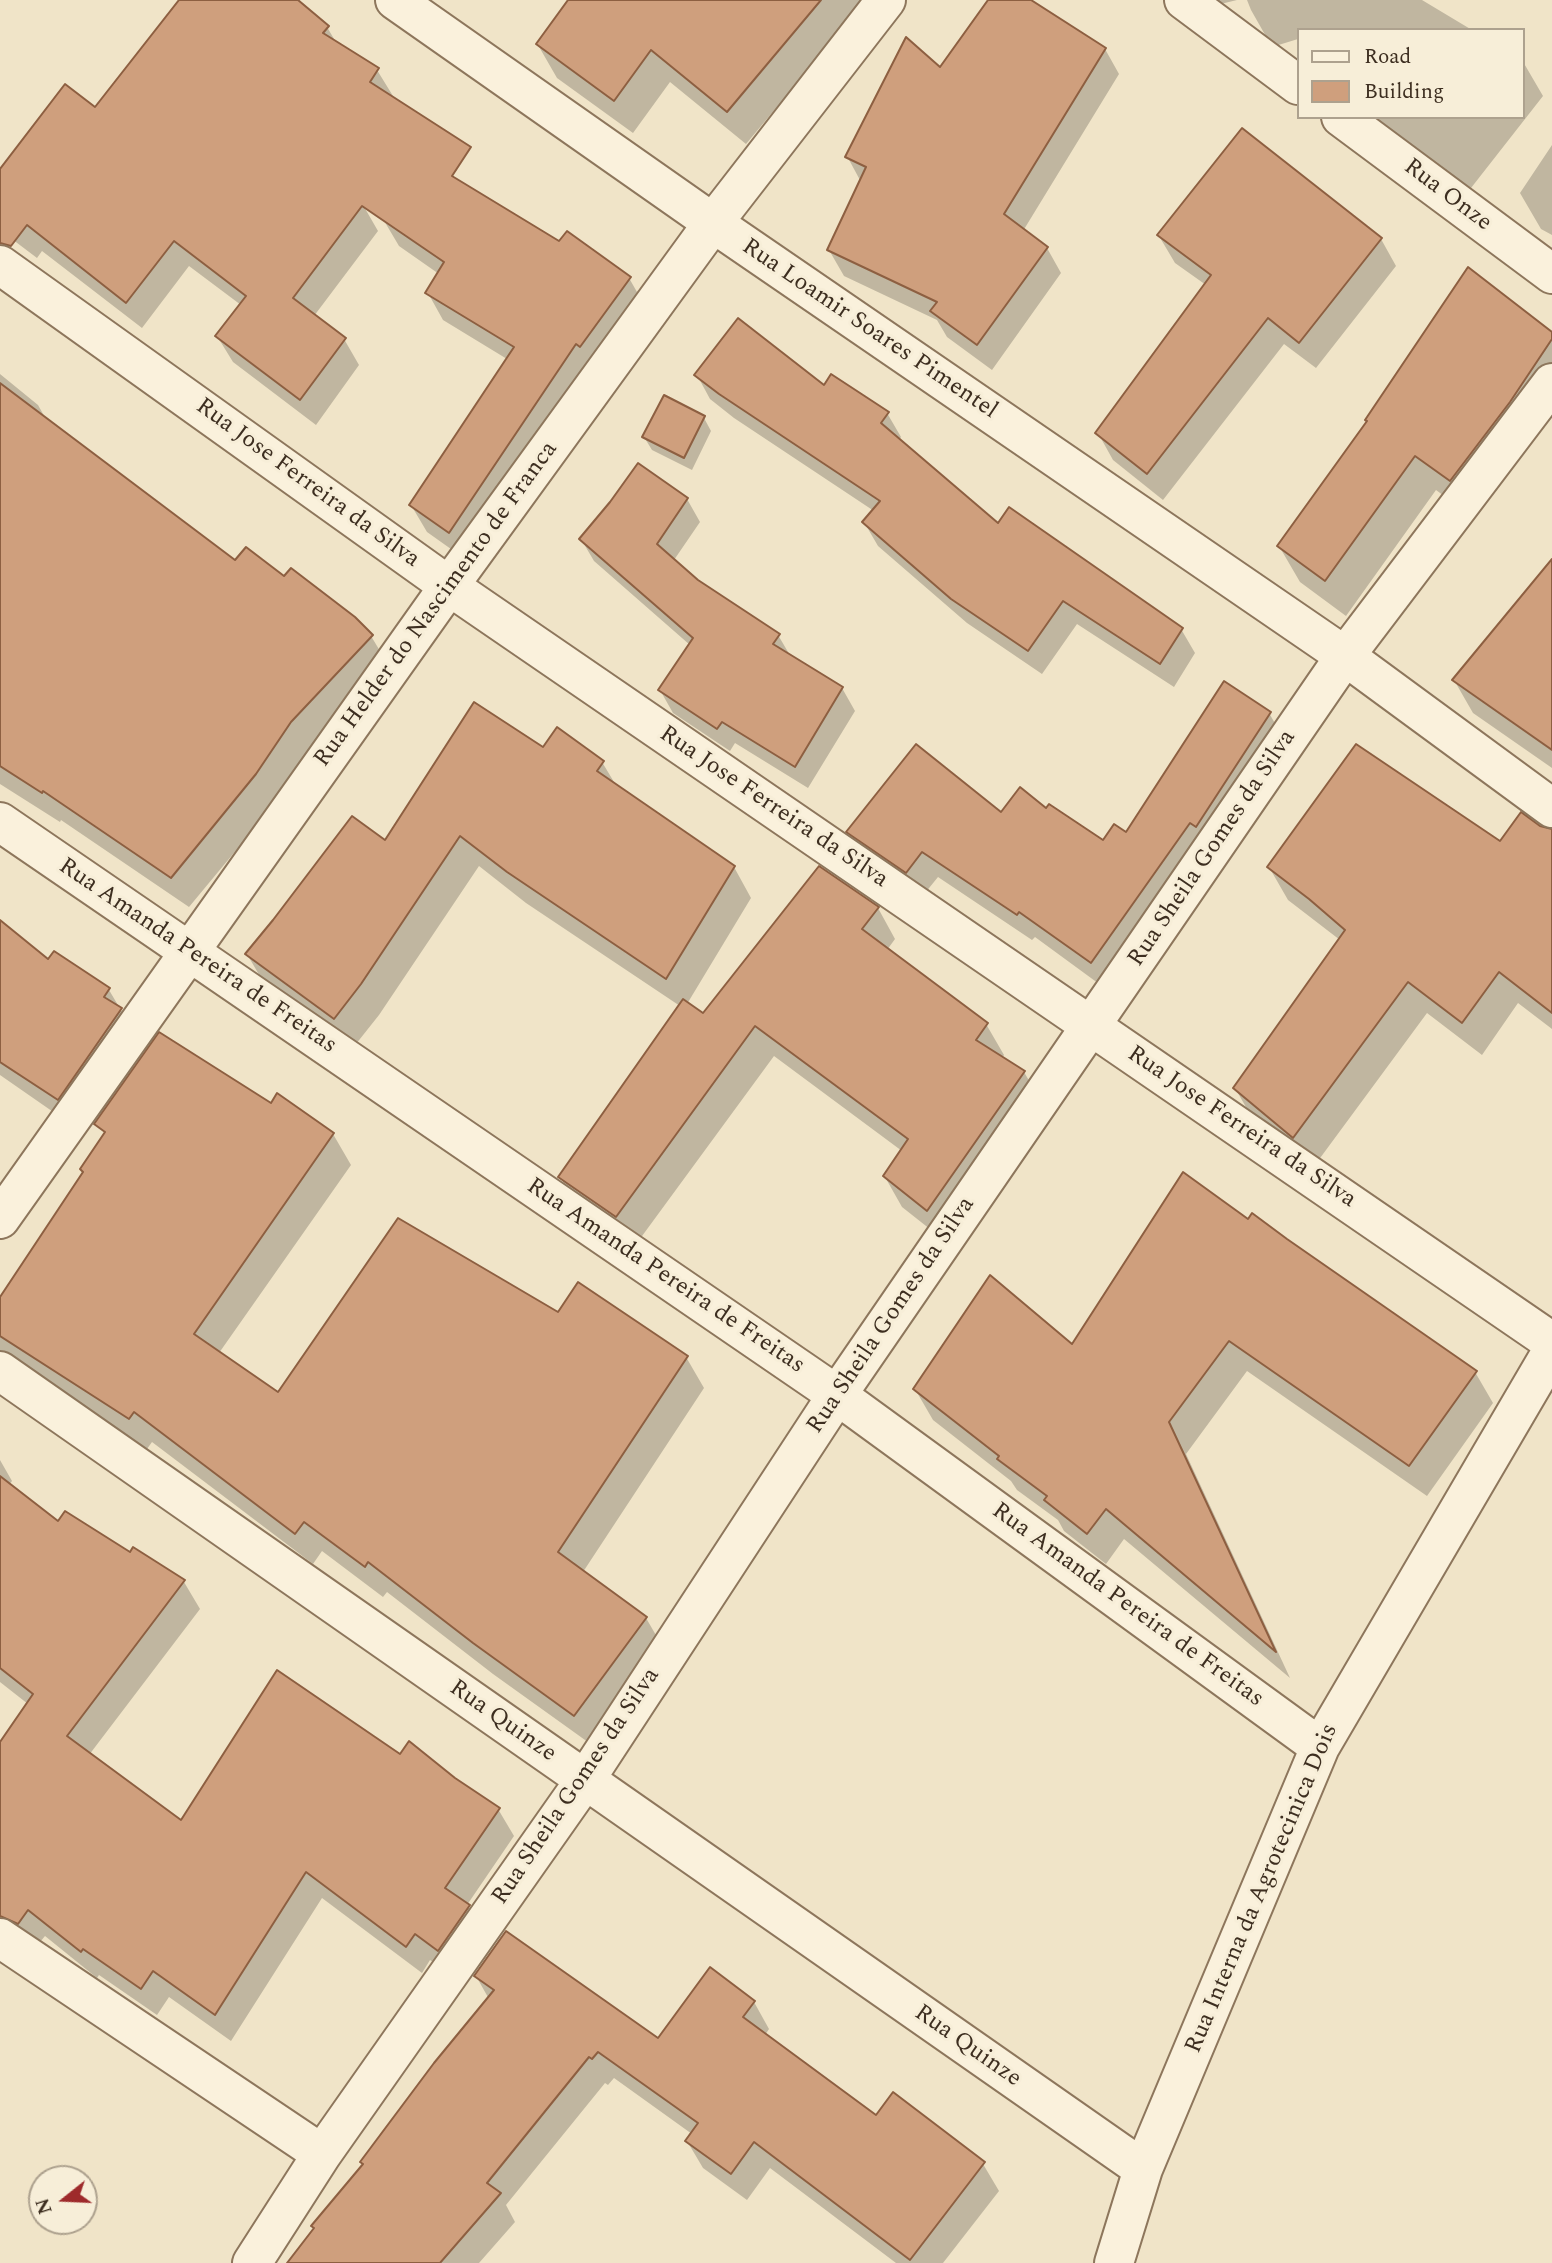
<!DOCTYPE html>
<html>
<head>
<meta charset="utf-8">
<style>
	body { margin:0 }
	#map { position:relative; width:1552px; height:2263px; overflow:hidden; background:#f0e4c8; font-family:Spectral,serif }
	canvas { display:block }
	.legend { position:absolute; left:1297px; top:28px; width:228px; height:91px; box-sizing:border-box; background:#f7eed8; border:2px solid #ada18e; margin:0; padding:9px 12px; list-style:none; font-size:21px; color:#3d2e20 }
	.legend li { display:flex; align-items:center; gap:14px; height:35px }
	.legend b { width:35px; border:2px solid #ada18e }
	.north { position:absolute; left:28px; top:2165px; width:70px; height:70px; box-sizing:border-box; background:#f7eed8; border:2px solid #ada18e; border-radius:50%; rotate:252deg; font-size:19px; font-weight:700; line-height:28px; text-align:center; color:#3d2e20 }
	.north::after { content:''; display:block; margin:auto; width:24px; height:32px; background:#9e2a2b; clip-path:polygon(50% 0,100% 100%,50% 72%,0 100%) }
</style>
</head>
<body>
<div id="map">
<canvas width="1552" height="2263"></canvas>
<ul class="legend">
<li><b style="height:9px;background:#faf1dc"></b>Road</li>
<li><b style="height:19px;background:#cf9f7d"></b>Building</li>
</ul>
<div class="north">N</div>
</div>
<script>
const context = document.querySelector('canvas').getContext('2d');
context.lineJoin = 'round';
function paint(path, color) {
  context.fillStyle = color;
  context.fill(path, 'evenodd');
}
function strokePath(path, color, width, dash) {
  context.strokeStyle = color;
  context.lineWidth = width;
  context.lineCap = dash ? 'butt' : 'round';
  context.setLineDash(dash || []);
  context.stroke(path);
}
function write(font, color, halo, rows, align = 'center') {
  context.font = font + ' Spectral,serif';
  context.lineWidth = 6;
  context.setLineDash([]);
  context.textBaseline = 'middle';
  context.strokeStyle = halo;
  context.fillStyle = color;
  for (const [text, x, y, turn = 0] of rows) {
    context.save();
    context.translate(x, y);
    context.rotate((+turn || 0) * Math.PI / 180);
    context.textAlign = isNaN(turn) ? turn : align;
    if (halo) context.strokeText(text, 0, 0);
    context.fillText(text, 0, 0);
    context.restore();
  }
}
const shadow = new Path2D(`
	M 181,0 L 295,0 L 327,27 L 337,44 L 377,70 L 393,96 L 386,107 L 363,205 L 378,231 L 314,316 L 344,339 L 359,365 L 316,425 L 233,362 L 217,336 L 241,305 L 189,266 L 142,328 L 42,251 L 37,258 L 0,230 L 0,172 L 206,209 Z
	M 570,0 L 874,0 L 827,47 L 746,144 L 670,82 L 633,133 L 557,78 L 538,45 Z
	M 990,0 L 1027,0 L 1105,49 L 1119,74 L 1023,231 L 1047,248 L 1061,273 L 992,370 L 947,337 L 937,320 L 844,276 L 829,250 L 861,182 L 847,156 L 941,70 Z
	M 1185,0 L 1237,0 L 1192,11 Z
	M 1247,0 L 1422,0 L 1472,30 L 1298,30 L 1298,39 L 1272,47 L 1251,10 Z
	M 1522,60 L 1543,96 L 1471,188 L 1352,117 L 1522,117 Z
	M 1552,145 L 1552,235 L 1541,229 L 1520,193 Z
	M 383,219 L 560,244 L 629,278 L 645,306 L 465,559 L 427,532 L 411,505 L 507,359 L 443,320 L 428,293 L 439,274 L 399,246 Z
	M 1159,236 L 1381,239 L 1396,266 L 1316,368 L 1284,344 L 1163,500 L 1113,460 L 1098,433 L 1206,285 L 1175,263 Z
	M 1552,334 L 1552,406 L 1471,516 L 1436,490 L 1346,616 L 1300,582 L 1279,546 L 1369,423 Z
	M 0,374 L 38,405 L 47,421 L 235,563 L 285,579 L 371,636 L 389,666 L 189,907 L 61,820 L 60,822 L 0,784 Z
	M 697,375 L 825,388 L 887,413 L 901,437 L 899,440 L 998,526 L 1181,629 L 1195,653 L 1174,687 L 1077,624 L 1042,674 L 967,623 L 878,546 L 864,522 L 874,511 L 734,418 L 710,399 Z
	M 704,418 L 711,431 L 692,470 L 652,450 L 644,437 Z
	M 687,499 L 700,522 L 674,560 L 697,581 L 778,635 L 791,657 L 842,688 L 855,711 L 808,788 L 735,743 L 730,751 L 673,713 L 660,690 L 690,645 L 594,561 L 581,539 Z
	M 1552,562 L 1552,768 L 1473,713 L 1454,680 Z
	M 1269,713 L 1284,739 L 1106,989 L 1035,937 L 1032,940 L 938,877 L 921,898 L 863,858 L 848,832 L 1047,810 L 1103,842 L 1126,835 Z
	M 544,749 L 602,762 L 617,787 L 734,867 L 751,898 L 687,1004 L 703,1015 L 878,908 L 895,939 L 887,950 L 986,1024 L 1004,1055 L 1002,1058 L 1024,1072 L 1042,1103 L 945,1241 L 902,1207 L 885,1177 L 902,1151 L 774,1056 L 634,1247 L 578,1208 L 560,1177 L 680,1006 L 526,903 L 479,866 L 379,1015 L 352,1049 L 265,985 L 247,954 L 386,843 Z
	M 1538,827 L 1552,831 L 1552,1029 L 1518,1003 L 1482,1055 L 1427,1013 L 1312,1169 L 1254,1121 L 1235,1088 L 1340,940 L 1288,900 L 1269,867 L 1500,843 Z
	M 0,922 L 49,961 L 54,953 L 109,990 L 137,1037 L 59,1116 L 0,1075 Z
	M 278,1096 L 333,1134 L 351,1165 L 219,1353 L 278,1394 L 559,1315 L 686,1357 L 704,1388 L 583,1572 L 646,1618 L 664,1649 L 592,1745 L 493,1674 L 387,1592 L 383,1597 L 322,1551 L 313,1564 L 152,1442 L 147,1449 L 2,1355 L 0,1351 L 0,1300 L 271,1106 Z
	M 1248,1222 L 1475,1372 L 1493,1403 L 1427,1496 L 1247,1371 L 1186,1454 L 1290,1678 L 1124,1539 L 1106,1564 L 1064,1531 L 1058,1520 L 1017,1490 L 1011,1481 L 933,1420 L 915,1389 L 1072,1347 Z
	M 0,1460 L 12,1481 L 9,1485 L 59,1523 L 130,1554 L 134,1550 L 184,1582 L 200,1609 L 89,1755 L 182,1822 L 401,1756 L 454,1780 L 498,1809 L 514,1836 L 467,1905 L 484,1934 L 454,1977 L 430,1960 L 422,1973 L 322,1898 L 231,2041 L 169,1997 L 157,2015 L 99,1975 L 97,1978 L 45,1936 L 40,1942 L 0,1912 L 0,1745 L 28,1704 L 0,1682 Z
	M 476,1976 L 659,2040 L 754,2002 L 769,2029 L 765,2035 L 876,2118 L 983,2164 L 999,2191 L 943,2263 L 896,2263 L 770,2168 L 747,2200 L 703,2168 L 687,2141 L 692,2134 L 614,2078 L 608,2085 L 605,2083 L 506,2205 L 515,2222 L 479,2263 L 289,2263 L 489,1999 Z`);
const building = new Path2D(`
	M 179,0 L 298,0 L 329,26 L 323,33 L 379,68 L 370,82 L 471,147 L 452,176 L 559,241 L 567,231 L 631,277 L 580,347 L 576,344 L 449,533 L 409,505 L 514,347 L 425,293 L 444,262 L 362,206 L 293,298 L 346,338 L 300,400 L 215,336 L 246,296 L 174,241 L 126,303 L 27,225 L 11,246 L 0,243 L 0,169 L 65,84 L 95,107 Z
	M 568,0 L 821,0 L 727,112 L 651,50 L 614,101 L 536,44 Z
	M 988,0 L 1031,0 L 1106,48 L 1004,214 L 1048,247 L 977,345 L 930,311 L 937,302 L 827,250 L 866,167 L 845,157 L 906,37 L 940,67 Z
	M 1242,128 L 1382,238 L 1299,343 L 1268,318 L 1147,474 L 1095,433 L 1211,275 L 1157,235 Z
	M 1468,267 L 1552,332 L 1552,339 L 1510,402 L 1450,481 L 1415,456 L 1325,581 L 1277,546 L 1367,421 L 1365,420 Z
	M 738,318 L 824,385 L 831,374 L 889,412 L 881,423 L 998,523 L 1009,507 L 1183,628 L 1160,664 L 1063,601 L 1028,651 L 951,599 L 862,522 L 880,501 L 719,394 L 694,375 Z
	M 0,383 L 235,560 L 246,547 L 284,576 L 291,568 L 355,617 L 373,635 L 291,722 L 256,774 L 171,878 L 43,791 L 42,793 L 0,766 Z
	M 664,395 L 705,416 L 684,458 L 642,437 Z
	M 638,463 L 688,498 L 657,544 L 698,580 L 780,634 L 773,644 L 843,687 L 795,767 L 722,722 L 717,729 L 658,690 L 693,638 L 579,539 L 610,502 Z
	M 1552,559 L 1552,750 L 1452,680 Z
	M 1224,681 L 1271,712 L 1196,827 L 1190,823 L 1091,963 L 1019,912 L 1017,915 L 922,852 L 906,873 L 846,832 L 916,744 L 1001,812 L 1020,787 L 1046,808 L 1049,804 L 1103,840 L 1114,824 L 1126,832 Z
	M 474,702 L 543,747 L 557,727 L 604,761 L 597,771 L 735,866 L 666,979 L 507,872 L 460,836 L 361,984 L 334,1019 L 245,954 L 273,920 L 352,816 L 385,840 Z
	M 1356,744 L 1500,841 L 1521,812 L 1540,826 L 1552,829 L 1552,1013 L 1499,972 L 1462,1023 L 1408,982 L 1293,1138 L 1233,1088 L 1345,930 L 1309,899 L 1267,867 Z
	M 819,866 L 879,907 L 862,929 L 988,1023 L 976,1040 L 1025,1071 L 927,1211 L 883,1176 L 908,1139 L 755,1026 L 616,1217 L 558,1177 L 683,999 L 703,1013 Z
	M 0,920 L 48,959 L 54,951 L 110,988 L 104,997 L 122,1008 L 58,1100 L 0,1062 Z
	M 159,1032 L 271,1103 L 277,1093 L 334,1133 L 194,1334 L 278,1392 L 398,1218 L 558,1312 L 578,1282 L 688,1356 L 558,1552 L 647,1617 L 574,1716 L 473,1643 L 368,1562 L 365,1567 L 304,1522 L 295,1534 L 134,1412 L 129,1419 L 0,1336 L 0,1297 L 83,1172 L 80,1169 L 105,1132 L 94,1124 Z
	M 1183,1172 L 1248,1219 L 1252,1213 L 1287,1239 L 1477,1371 L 1409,1466 L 1229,1341 L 1169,1422 L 1276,1652 L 1106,1509 L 1087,1534 L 1044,1500 L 1047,1496 L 997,1459 L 999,1456 L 913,1389 L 990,1275 L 1072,1344 Z
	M 0,1476 L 58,1521 L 65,1511 L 130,1552 L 133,1547 L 185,1580 L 67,1736 L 181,1820 L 277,1670 L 400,1754 L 409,1741 L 455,1778 L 500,1808 L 445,1888 L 470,1905 L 438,1951 L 415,1934 L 406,1947 L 306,1872 L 215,2015 L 153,1971 L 141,1989 L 83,1949 L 81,1952 L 28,1910 L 18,1924 L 0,1916 L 0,1742 L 33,1694 L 0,1668 Z
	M 506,1931 L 658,2038 L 710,1967 L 755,2001 L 743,2017 L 876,2115 L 893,2092 L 985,2162 L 910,2260 L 754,2142 L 731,2174 L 685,2141 L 698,2123 L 598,2052 L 592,2059 L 589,2057 L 487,2183 L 501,2193 L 440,2263 L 287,2263 L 314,2228 L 311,2226 L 363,2164 L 360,2162 L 434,2063 L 494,1990 L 474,1976 Z`);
const minor = new Path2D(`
	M 395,0 L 713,223 L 1345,656 L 1552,808
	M 1184,0 L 1298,85
	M 1341,117 L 1552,274
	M 0,265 L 449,586 L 1552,1342
	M 0,822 L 837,1395 L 1320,1747
	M 0,1219 L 449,586 L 713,223 L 886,0
	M 0,1371 L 1143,2169
	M 0,1938 L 322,2154
	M 252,2263 L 322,2154 L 585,1780 L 837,1395 L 1345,656 L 1552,383
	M 1114,2263 L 1143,2169 L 1320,1747 L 1552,1351`);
const streetNames = [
	["Rua Onze",1447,196,37],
	["Rua Loamir Soares Pimentel",869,330,34],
	["Rua Jose Ferreira da Silva",307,484,36],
	["Rua Helder do Nascimento de Franca",437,605,-54],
	["Rua Jose Ferreira da Silva",773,808,34],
	["Rua Sheila Gomes da Silva",1213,849,-56],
	["Rua Amanda Pereira de Freitas",197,957,34],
	["Rua Jose Ferreira da Silva",1241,1128,34],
	["Rua Amanda Pereira de Freitas",665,1277,34],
	["Rua Sheila Gomes da Silva",892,1316,-56],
	["Rua Amanda Pereira de Freitas",1127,1606,36],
	["Rua Quinze",502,1722,35],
	["Rua Sheila Gomes da Silva",577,1787,-56],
	["Rua Interna da Agrotecinica Dois",1263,1889,-67],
	["Rua Quinze",967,2047,35]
];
paint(shadow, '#0003');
paint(building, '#cf9f7d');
strokePath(building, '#8d5f41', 2);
strokePath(minor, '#8d765c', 42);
strokePath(minor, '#faf1dc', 38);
write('24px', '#3d2e20', '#f7eed8', streetNames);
</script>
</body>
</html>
